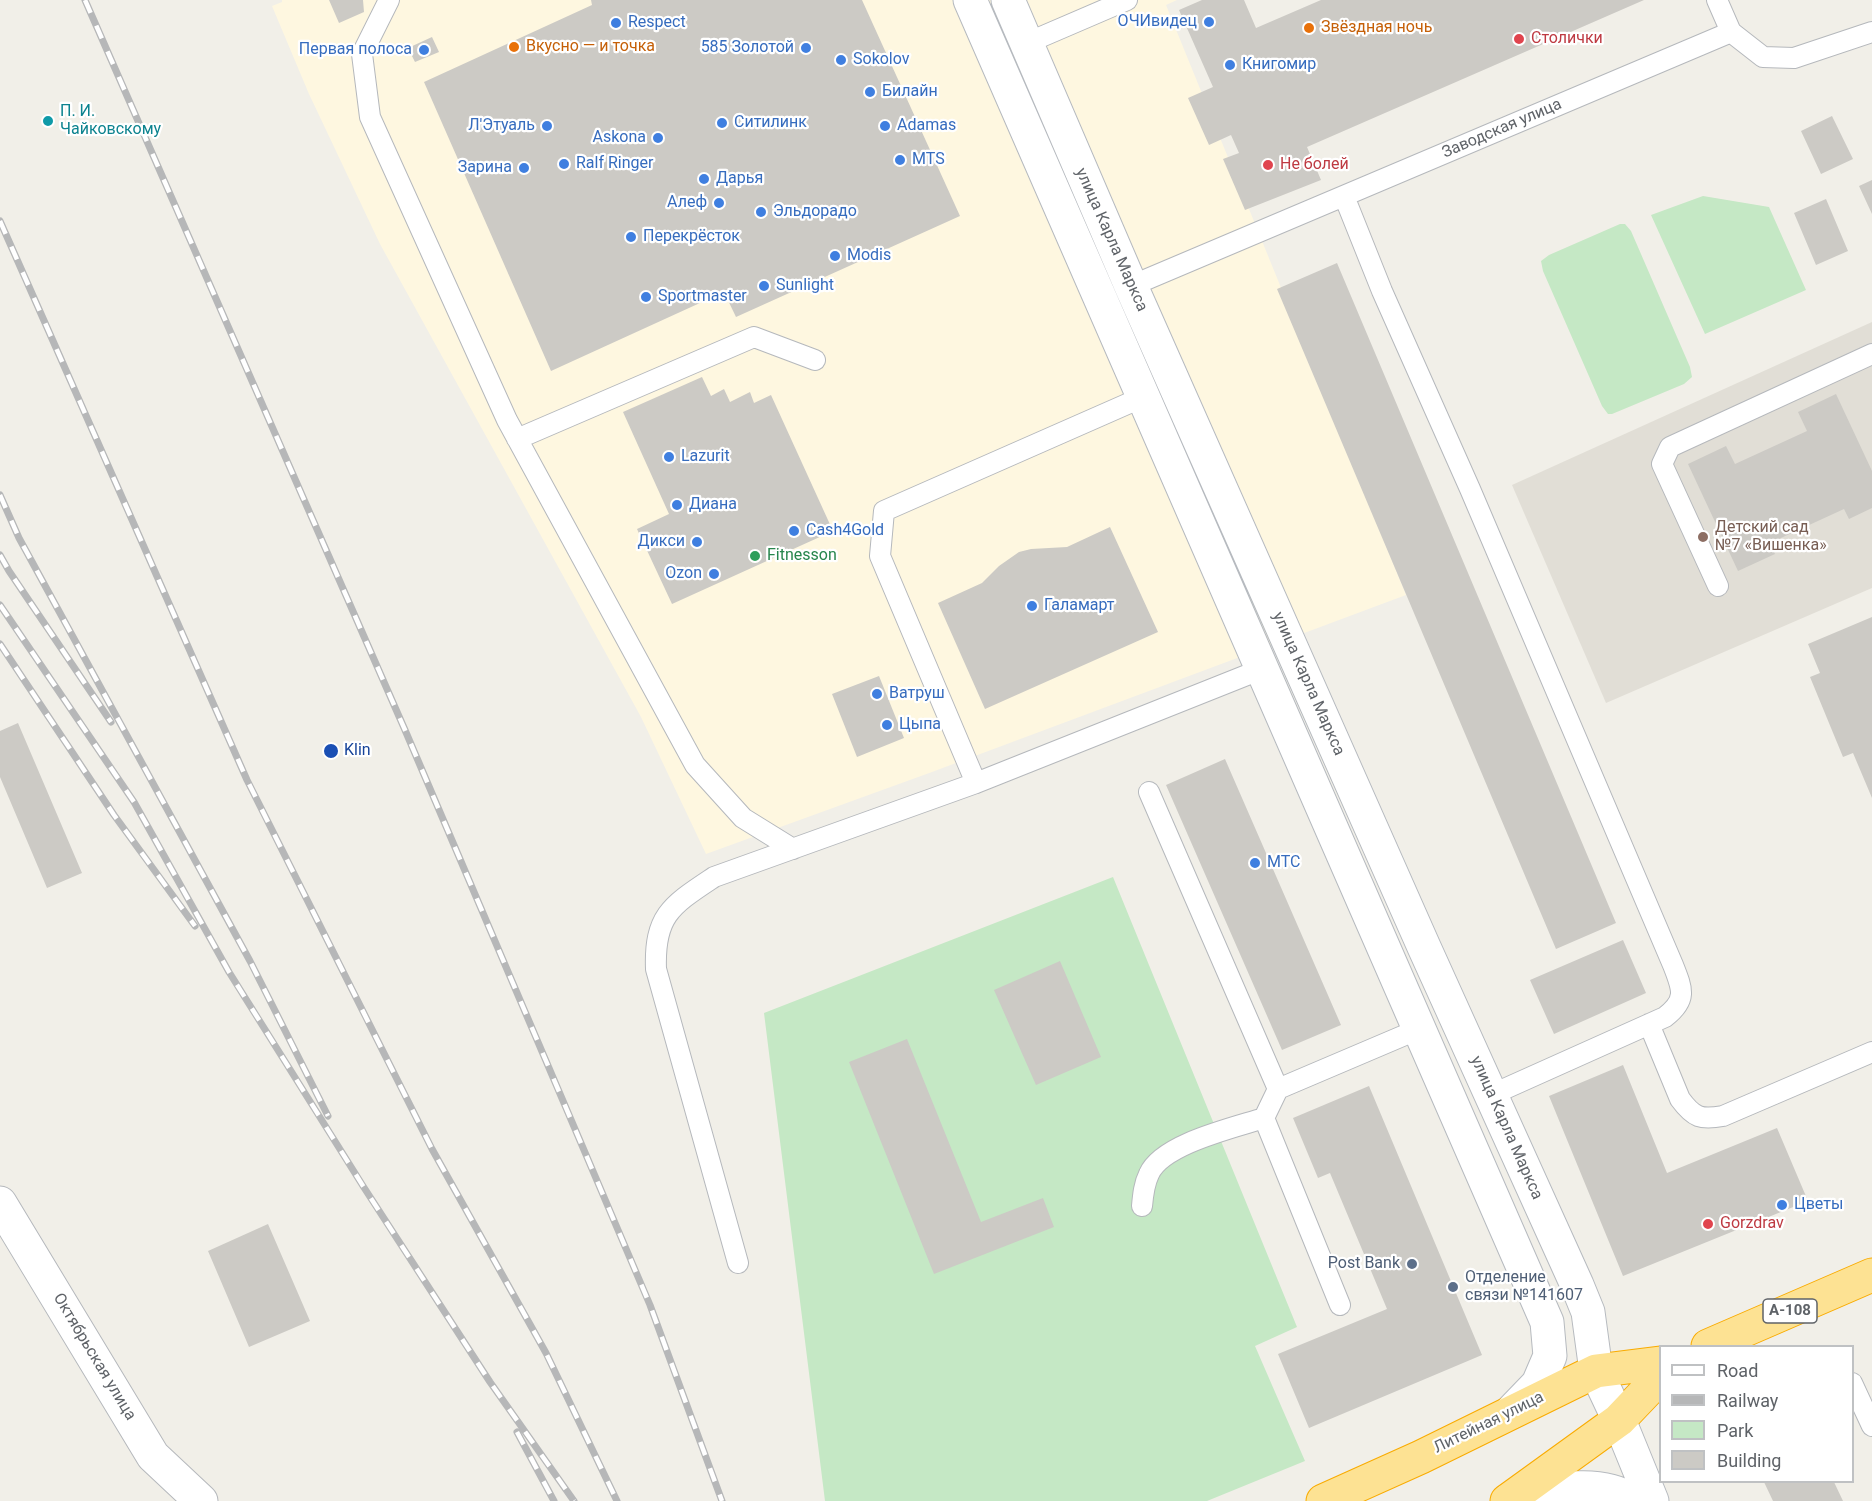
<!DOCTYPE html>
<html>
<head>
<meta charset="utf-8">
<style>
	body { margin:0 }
	#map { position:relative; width:1872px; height:1501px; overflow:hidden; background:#f1efe8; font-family:Roboto,sans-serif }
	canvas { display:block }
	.legend { position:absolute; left:1659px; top:1345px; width:195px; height:138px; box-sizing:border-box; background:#fff; border:2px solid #bfc1c3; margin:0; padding:8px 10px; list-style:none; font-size:18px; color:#5f6368 }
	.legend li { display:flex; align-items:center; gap:12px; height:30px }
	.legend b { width:30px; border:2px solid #bfc1c3 }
</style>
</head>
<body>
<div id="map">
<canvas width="1872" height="1501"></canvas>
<ul class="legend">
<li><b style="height:8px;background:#fff"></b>Road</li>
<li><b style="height:8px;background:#b6b7b8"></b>Railway</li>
<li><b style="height:16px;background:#c5e8c5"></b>Park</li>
<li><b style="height:16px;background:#cccac5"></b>Building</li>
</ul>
</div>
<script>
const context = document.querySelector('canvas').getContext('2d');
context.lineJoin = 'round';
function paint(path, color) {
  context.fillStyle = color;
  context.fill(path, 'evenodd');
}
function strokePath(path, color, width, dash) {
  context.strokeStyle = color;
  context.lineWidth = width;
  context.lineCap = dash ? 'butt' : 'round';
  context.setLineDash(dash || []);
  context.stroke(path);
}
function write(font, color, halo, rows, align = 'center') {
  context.font = font + ' Roboto,sans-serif';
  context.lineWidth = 4.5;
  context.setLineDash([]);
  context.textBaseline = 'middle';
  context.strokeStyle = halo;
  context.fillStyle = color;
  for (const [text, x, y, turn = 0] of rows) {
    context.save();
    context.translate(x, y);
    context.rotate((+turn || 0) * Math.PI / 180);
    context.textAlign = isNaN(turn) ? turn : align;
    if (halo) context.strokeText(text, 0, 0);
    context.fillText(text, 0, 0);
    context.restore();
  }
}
const commercial = new Path2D(`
	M 282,0 L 1177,0 L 1166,5 L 1406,595 L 932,772 L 706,854 L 641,717 L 380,244 L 309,94 L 272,6 L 282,2 Z`);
const education = new Path2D(`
	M 1872,322 L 1872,588 L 1606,703 L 1512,485 Z`);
const green = new Path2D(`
	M 1703,196 L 1769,207 L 1806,290 L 1705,334 L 1651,215 Z
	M 1620,224 L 1625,224 L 1631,231 L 1690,367 L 1692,377 L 1684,384 L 1612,414 L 1608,414 L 1602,406 L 1543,271 L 1541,261 L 1549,255 Z
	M 1113,877 L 1297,1327 L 1255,1346 L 1305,1461 L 1207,1501 L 825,1501 L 764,1013 Z`);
const building = new Path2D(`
	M 329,0 L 363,0 L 364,12 L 339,23 Z
	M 591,0 L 862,0 L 960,216 L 736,317 L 724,292 L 551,371 L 424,82 L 592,5 Z
	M 1202,0 L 1244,0 L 1256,28 L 1321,0 L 1644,0 L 1307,147 L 1321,180 L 1245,210 L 1223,159 L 1239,153 L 1231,135 L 1209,145 L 1188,98 L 1213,87 L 1179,10 Z
	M 432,37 L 439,52 L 415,62 L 408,48 Z
	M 1832,116 L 1853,159 L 1821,174 L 1801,131 Z
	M 1872,180 L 1872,214 L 1859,186 Z
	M 1826,199 L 1848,251 L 1816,265 L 1794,213 Z
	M 1337,263 L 1616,923 L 1556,949 L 1277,289 Z
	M 702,377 L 711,396 L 724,389 L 730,402 L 750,392 L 754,403 L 771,395 L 833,531 L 672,604 L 637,529 L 669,514 L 623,412 Z
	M 1836,394 L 1872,471 L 1872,508 L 1849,519 L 1844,509 L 1770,543 L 1775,554 L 1738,571 L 1688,464 L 1726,446 L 1735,464 L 1807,431 L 1798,412 Z
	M 1110,527 L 1158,632 L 985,709 L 938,603 L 982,583 L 999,566 L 1019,552 L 1031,549 L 1067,547 Z
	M 1872,617 L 1872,798 L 1853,753 L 1843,757 L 1810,677 L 1820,673 L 1808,644 Z
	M 879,676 L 904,738 L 857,757 L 832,694 Z
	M 18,723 L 82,873 L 47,888 L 0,777 L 0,731 Z
	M 1225,759 L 1341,1025 L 1282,1050 L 1166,785 Z
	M 1623,940 L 1646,993 L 1554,1034 L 1530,980 Z
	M 1060,961 L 1101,1057 L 1036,1085 L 994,990 Z
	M 907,1039 L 981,1222 L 1043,1198 L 1054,1227 L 934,1274 L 849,1062 Z
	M 1623,1065 L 1667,1173 L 1777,1128 L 1808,1201 L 1623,1276 L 1549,1096 Z
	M 1369,1086 L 1482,1355 L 1309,1428 L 1278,1354 L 1387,1309 L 1330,1173 L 1318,1178 L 1293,1118 Z
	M 268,1224 L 310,1321 L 249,1347 L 208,1251 Z
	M 1764,1482 L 1834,1482 L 1843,1501 L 1773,1501 Z`);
const lane = new Path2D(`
	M 389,0 L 362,54 L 370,117 L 507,420 L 695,765 L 743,818 L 793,849
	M 1717,0 L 1731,32 L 1763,57 L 1794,58 L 1872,32
	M 1027,43 L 1127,0
	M 1344,196 L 1382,291 L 1470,489 L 1673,965 C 1683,990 1687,1000 1665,1017 L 1491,1095
	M 1131,286 L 1731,32
	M 517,439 L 754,337 L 815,360
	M 1718,586 L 1662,464 L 1670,447 L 1872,354
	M 976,783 L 880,556 L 884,511 L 1143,397
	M 1149,792 L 1278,1089
	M 1649,1024 L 1680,1099 C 1694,1118 1701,1120 1723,1116 L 1872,1052
	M 1264,1118 L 1340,1305
	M 1142,1206 C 1143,1195 1144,1184 1149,1174 C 1162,1144 1233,1128 1264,1118 L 1278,1089 L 1419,1029
	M 738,1263 L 656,969 C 654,915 672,905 714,877 L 976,783 L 1262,669
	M 1852,1383 L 1872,1426`);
const street = new Path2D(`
	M 0,1203 L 153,1456 L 201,1501`);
const secondary = new Path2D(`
	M 970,0 L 1547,1322 L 1550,1356 L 1538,1384 L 1511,1412
	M 1008,0 L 1131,286 L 1424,947 L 1577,1285 L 1588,1312 L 1596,1371 L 1619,1420 L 1652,1501
	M 1509,1500 C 1549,1491 1596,1477 1634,1501`);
const highway = new Path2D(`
	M 1708,1346 L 1872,1275
	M 1323,1501 L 1421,1457 L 1596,1371 L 1660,1363
	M 1507,1501 L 1619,1420 L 1660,1377`);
const rail = new Path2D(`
	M 85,0 L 405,730 L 650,1305 L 722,1501
	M 0,221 L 247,780 L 432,1149 L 546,1353 L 617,1501
	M 0,495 L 19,538 L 250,961 L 328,1116
	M 0,555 L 9,571 L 111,722
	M 0,605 L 134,802 L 229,972 L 363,1186 L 490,1382 L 574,1501
	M 0,644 L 114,815 L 195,926
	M 517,1432 L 554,1501`);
const markers = [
	[1209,22,6,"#3f7fe0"],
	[616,23,6,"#3f7fe0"],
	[1309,28,6,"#e8710a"],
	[1519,39,6,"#e0444e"],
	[514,47,6,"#e8710a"],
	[806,48,6,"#3f7fe0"],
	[424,50,6,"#3f7fe0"],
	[841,60,6,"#3f7fe0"],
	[1230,65,6,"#3f7fe0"],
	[870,92,6,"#3f7fe0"],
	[48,121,6,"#0f9aa8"],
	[722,123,6,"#3f7fe0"],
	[547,126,6,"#3f7fe0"],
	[885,126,6,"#3f7fe0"],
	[658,138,6,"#3f7fe0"],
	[900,160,6,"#3f7fe0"],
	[564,164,6,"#3f7fe0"],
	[1268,165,6,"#e0444e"],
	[524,168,6,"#3f7fe0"],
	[704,179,6,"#3f7fe0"],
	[719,203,6,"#3f7fe0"],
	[761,212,6,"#3f7fe0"],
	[631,237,6,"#3f7fe0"],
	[835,256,6,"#3f7fe0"],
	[764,286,6,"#3f7fe0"],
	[646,297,6,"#3f7fe0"],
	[669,457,6,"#3f7fe0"],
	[677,505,6,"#3f7fe0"],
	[794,531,6,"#3f7fe0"],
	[1703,537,6,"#8d6e63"],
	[697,542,6,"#3f7fe0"],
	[755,556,6,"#2e9e5b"],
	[714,574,6,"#3f7fe0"],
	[1032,606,6,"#3f7fe0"],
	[877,694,6,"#3f7fe0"],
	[887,725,6,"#3f7fe0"],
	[331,751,8,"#1a4fb4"],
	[1255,863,6,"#3f7fe0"],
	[1782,1205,6,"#3f7fe0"],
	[1708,1224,6,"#e0444e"],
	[1412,1264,6,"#5c6f8a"],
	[1453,1287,6,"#5c6f8a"]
];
const shields = [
	[1790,1311,54]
];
const shieldNames = [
	["А-108",1790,1311]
];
const shopNames = [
	["ОЧИвидец",1197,22,"right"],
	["Respect",628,23],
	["585 Золотой",794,48,"right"],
	["Первая полоса",412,50,"right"],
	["Sokolov",853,60],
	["Книгомир",1242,65],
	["Билайн",882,92],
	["Ситилинк",734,123],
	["Л'Этуаль",535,126,"right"],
	["Adamas",897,126],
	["Askona",646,138,"right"],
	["MTS",912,160],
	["Ralf Ringer",576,164],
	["Зарина",512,168,"right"],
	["Дарья",716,179],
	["Алеф",707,203,"right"],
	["Эльдорадо",773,212],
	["Перекрёсток",643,237],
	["Modis",847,256],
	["Sunlight",776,286],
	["Sportmaster",658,297],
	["Lazurit",681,457],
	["Диана",689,505],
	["Cash4Gold",806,531],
	["Дикси",685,542,"right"],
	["Ozon",702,574,"right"],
	["Галамарт",1044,606],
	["Ватруш",889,694],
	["Цыпа",899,725],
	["МТС",1267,863],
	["Цветы",1794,1205]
];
const foodNames = [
	["Звёздная ночь",1321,28],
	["Вкусно — и точка",526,47]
];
const healthNames = [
	["Столички",1531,39],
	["Не болей",1280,165],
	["Gorzdrav",1720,1224]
];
const cultureNames = [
	["П. И.",60,112],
	["Чайковскому",60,130]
];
const streetNames = [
	["Заводская улица",1502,129,-23],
	["улица Карла Маркса",1111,240,66],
	["улица Карла Маркса",1308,684,66],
	["улица Карла Маркса",1506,1128,66],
	["Октябрьская улица",94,1357,59],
	["Литейная улица",1489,1423,-26]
];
const educationNames = [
	["Детский сад",1715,528],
	["№7 «Вишенка»",1715,546]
];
const leisureNames = [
	["Fitnesson",767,556]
];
const transitNames = [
	["Klin",344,751]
];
const serviceNames = [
	["Post Bank",1400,1264],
	["Отделение",1465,1278,"left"],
	["связи №141607",1465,1296,"left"]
];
paint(commercial, '#fef7e0');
paint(education, '#e1ded6');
paint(green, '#c5e8c5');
paint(building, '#cccac5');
strokePath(lane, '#b5b8bc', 22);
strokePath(street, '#b5b8bc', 35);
strokePath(secondary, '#b6babf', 35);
strokePath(highway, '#f9ab00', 35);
strokePath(lane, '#fff', 20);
strokePath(street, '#fff', 33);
strokePath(secondary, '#fff', 33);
strokePath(highway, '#fde293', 33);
strokePath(rail, '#b6b7b8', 7);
strokePath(rail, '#fff', 4.5, [14]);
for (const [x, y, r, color] of markers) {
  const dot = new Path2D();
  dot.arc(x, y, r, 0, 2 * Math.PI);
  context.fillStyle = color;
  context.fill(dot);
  strokePath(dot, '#fff', 2);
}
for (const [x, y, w] of shields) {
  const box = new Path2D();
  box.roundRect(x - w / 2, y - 12, w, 24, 4.5);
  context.fillStyle = '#fff';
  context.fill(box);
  strokePath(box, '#5f6368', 1.5);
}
write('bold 15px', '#5f6368', null, shieldNames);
write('16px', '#366cbe', '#fff', shopNames, 'left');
write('16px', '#c56008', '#fff', foodNames, 'left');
write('16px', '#be3a42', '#fff', healthNames, 'left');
write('16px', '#0d838f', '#fff', cultureNames, 'left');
write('16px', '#5f6368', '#fff', streetNames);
write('16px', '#785e54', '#fff', educationNames, 'left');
write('16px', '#27864d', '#fff', leisureNames, 'left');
write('16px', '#164399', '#fff', transitNames, 'left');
write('16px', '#4e5e75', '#fff', serviceNames, 'right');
</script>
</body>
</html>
